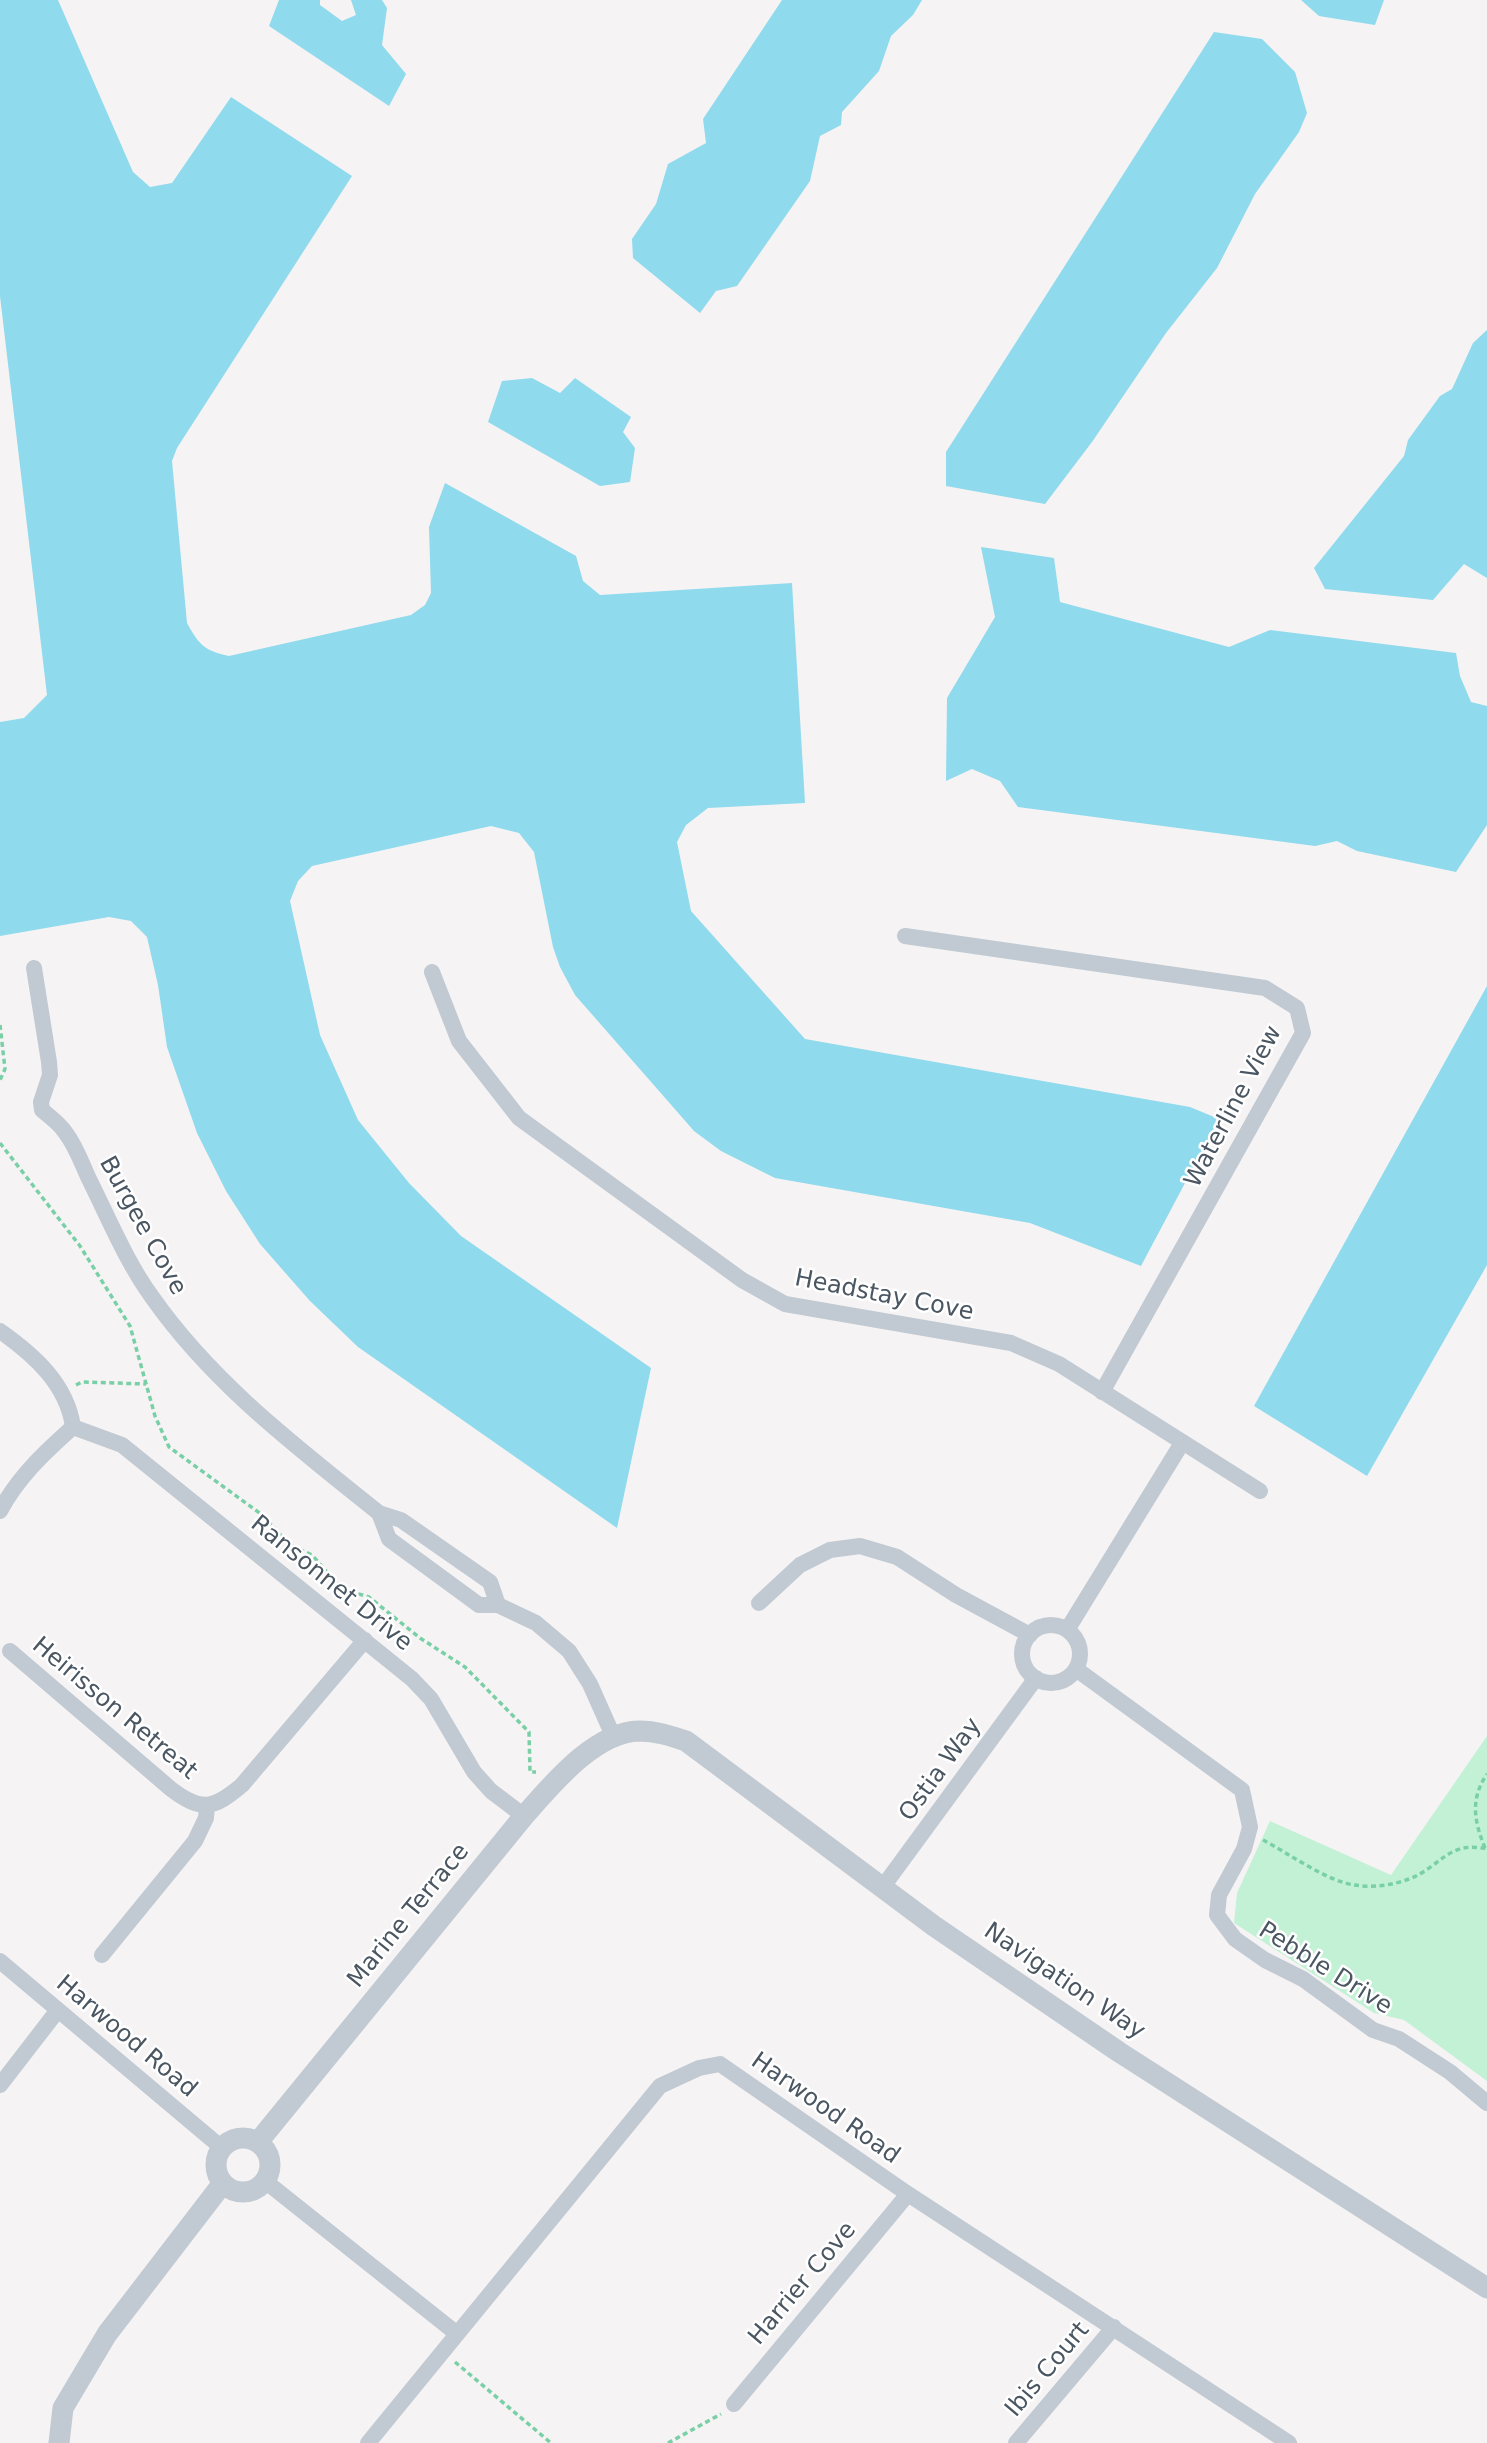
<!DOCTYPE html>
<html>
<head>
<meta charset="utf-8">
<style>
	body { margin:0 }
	canvas { display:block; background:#f5f3f3 }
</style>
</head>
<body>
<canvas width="1487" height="2443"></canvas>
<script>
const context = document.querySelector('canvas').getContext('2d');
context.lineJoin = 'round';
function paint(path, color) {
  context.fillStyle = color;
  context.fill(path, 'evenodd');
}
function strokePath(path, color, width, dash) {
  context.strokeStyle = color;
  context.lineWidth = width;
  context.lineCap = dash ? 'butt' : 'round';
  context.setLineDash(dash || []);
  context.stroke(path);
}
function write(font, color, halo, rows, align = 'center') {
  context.font = font + ' "DejaVu Sans",sans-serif';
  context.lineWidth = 5;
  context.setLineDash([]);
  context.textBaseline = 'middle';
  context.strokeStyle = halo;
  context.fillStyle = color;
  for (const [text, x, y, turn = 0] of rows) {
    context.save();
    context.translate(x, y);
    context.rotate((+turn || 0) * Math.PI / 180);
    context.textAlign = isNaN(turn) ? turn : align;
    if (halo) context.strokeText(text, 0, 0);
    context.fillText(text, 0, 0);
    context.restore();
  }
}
const green = new Path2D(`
	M 1487,1736 L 1487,2081 L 1404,2020 L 1374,2013 L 1234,1923 L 1237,1893 L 1270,1821 L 1391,1875 Z`);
const water = new Path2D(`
	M 0,0 L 58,0 L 133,172 L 150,187 L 172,183 L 231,97 L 352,176 L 177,448 L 172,461 L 187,623 C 199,645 205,651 229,656 L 411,615 L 425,605 L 431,593 L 429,527 L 445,483 L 576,556 L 583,581 L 600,595 L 792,583 L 805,803 L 708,808 L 686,825 L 677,842 L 691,911 L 805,1039 L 1190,1107 L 1219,1119 L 1141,1266 L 1030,1223 L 775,1178 L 721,1151 L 694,1131 L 575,995 L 560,967 L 553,947 L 534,852 L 519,833 L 491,826 L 312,866 L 298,881 L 290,901 L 320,1035 L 358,1120 L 409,1183 L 461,1236 L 651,1368 L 617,1528 L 358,1347 L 310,1301 L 260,1244 L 226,1191 L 197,1133 L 167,1047 L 158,985 L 147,937 L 131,921 L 109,917 L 0,936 L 0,722 L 24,718 L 47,695 L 0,296 Z
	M 279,0 L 320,0 L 320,5 L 342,21 L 356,15 L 351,0 L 382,0 L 387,8 L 382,45 L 406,74 L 389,106 L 269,26 Z
	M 782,0 L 922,0 L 913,15 L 891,36 L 879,71 L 842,112 L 841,125 L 820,136 L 810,181 L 737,286 L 716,291 L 700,313 L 633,258 L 632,239 L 656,204 L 668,164 L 706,143 L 703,119 Z
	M 1301,0 L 1384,0 L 1375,25 L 1319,16 Z
	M 1214,32 L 1262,39 L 1295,72 L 1307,113 L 1299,132 L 1255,194 L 1217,268 L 1166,333 L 1092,442 L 1045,504 L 946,486 L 946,452 Z
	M 1487,330 L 1487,578 L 1464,564 L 1433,600 L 1325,589 L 1314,568 L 1404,456 L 1408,440 L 1440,396 L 1452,389 L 1473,343 Z
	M 532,378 L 560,393 L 575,378 L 631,417 L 623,432 L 635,448 L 630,482 L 600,486 L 488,422 L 502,381 Z
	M 981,547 L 1054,558 L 1060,602 L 1229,647 L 1270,630 L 1456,653 L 1460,676 L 1471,702 L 1487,706 L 1487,825 L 1456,872 L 1357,851 L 1337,841 L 1315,846 L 1018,807 L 1000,781 L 972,769 L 946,781 L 947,698 L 995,617 Z
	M 1487,986 L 1487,1265 L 1367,1476 L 1254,1406 Z`);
const path = new Path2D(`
	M 0,1025 L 5,1069 L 0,1080
	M 0,1143 L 80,1246 L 130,1326 L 155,1416 L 169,1447 L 261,1514 L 290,1545 L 312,1555 L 342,1589 L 369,1597 L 420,1638 L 465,1667 L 529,1732 L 530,1772 L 536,1772
	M 76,1385 L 82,1382 L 146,1384
	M 1263,1840 C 1288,1853 1328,1882 1355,1885 C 1373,1888 1393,1885 1409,1879 C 1441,1867 1448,1840 1487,1849
	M 1485,1848 C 1474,1821 1470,1799 1487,1774
	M 455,2362 L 551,2443
	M 668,2443 L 721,2414`);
const minor = new Path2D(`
	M 905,936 L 1265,988 L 1297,1008 L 1303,1033 L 1102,1392
	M 34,968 L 49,1062 L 50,1075 L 41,1102 L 42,1110 C 50,1117 59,1123 65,1132 C 76,1146 82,1164 89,1179 C 109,1219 126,1261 152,1297 C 213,1384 297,1447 379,1513 L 401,1520 L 490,1582 L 498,1605
	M 432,972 L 459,1041 L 519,1118 L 742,1280 L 785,1304 L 1011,1343 L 1059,1364 L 1260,1491
	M 0,1331 C 34,1355 67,1384 73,1427
	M 73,1427 L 122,1445 L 412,1679 L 431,1699 L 474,1772 L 491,1791 L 524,1816
	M 0,1511 C 18,1477 45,1452 73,1427
	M 379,1513 L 389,1539 L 479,1605 L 498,1605 L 536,1623 L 569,1651 L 590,1684 L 614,1738
	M 759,1603 L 800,1565 L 830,1550 L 860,1546 L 897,1557 L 956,1595 L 1030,1635
	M1022 1654a29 29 0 1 1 58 0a29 29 0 1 1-58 0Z
	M 1067,1630 L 1182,1443
	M 10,1651 L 171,1789 C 201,1812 214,1809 242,1785 L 365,1640
	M 1076,1669 L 1242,1790 L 1250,1827 L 1244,1849 L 1219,1895 L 1217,1915 L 1235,1939 L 1265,1960 L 1303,1979 L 1373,2030 L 1399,2039 L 1450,2072 L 1487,2103
	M 882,1888 L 1036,1678
	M 102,1955 L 195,1841 L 206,1818 L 207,1805
	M 0,1961 L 222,2148
	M 0,2085 L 58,2010
	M 265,2181 L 456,2333
	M 734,2404 L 908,2194
	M 368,2443 L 660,2086 L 699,2068 L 720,2064 L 908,2194 L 1289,2443
	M 1016,2443 L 1114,2327`);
const tertiary = new Path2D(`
	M216 2165a27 27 0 1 1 54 0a27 27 0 1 1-54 0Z
	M 258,2142 L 524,1816 C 551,1786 594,1732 639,1731 C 656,1731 671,1736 686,1741 L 934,1926 L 1119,2052 L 1487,2288
	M 59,2443 L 63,2408 L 107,2334 L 223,2183`);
const streetNames = [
	["Waterline View",1234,1107,-62],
	["Burgee Cove",142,1226,61],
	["Headstay Cove",884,1296,11],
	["Ransonnet Drive",331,1584,39],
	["Heirisson Retreat",114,1709,40],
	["Ostia Way",941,1770,-54],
	["Marine Terrace",409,1916,-51],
	["Pebble Drive",1325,1969,32],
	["Navigation Way",1064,1982,34],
	["Harwood Road",126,2037,40],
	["Harwood Road",825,2109,35],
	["Harrier Cove",803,2284,-50],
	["Ibis Court",1048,2370,-50]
];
paint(green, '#c3f1d5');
paint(water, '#90daee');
strokePath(path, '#7ad0a6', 3.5, [5, 3.5]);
strokePath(minor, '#c1cad2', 16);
strokePath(tertiary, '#c1cad2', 21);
write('24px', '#4a5661', '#fff', streetNames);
</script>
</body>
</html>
